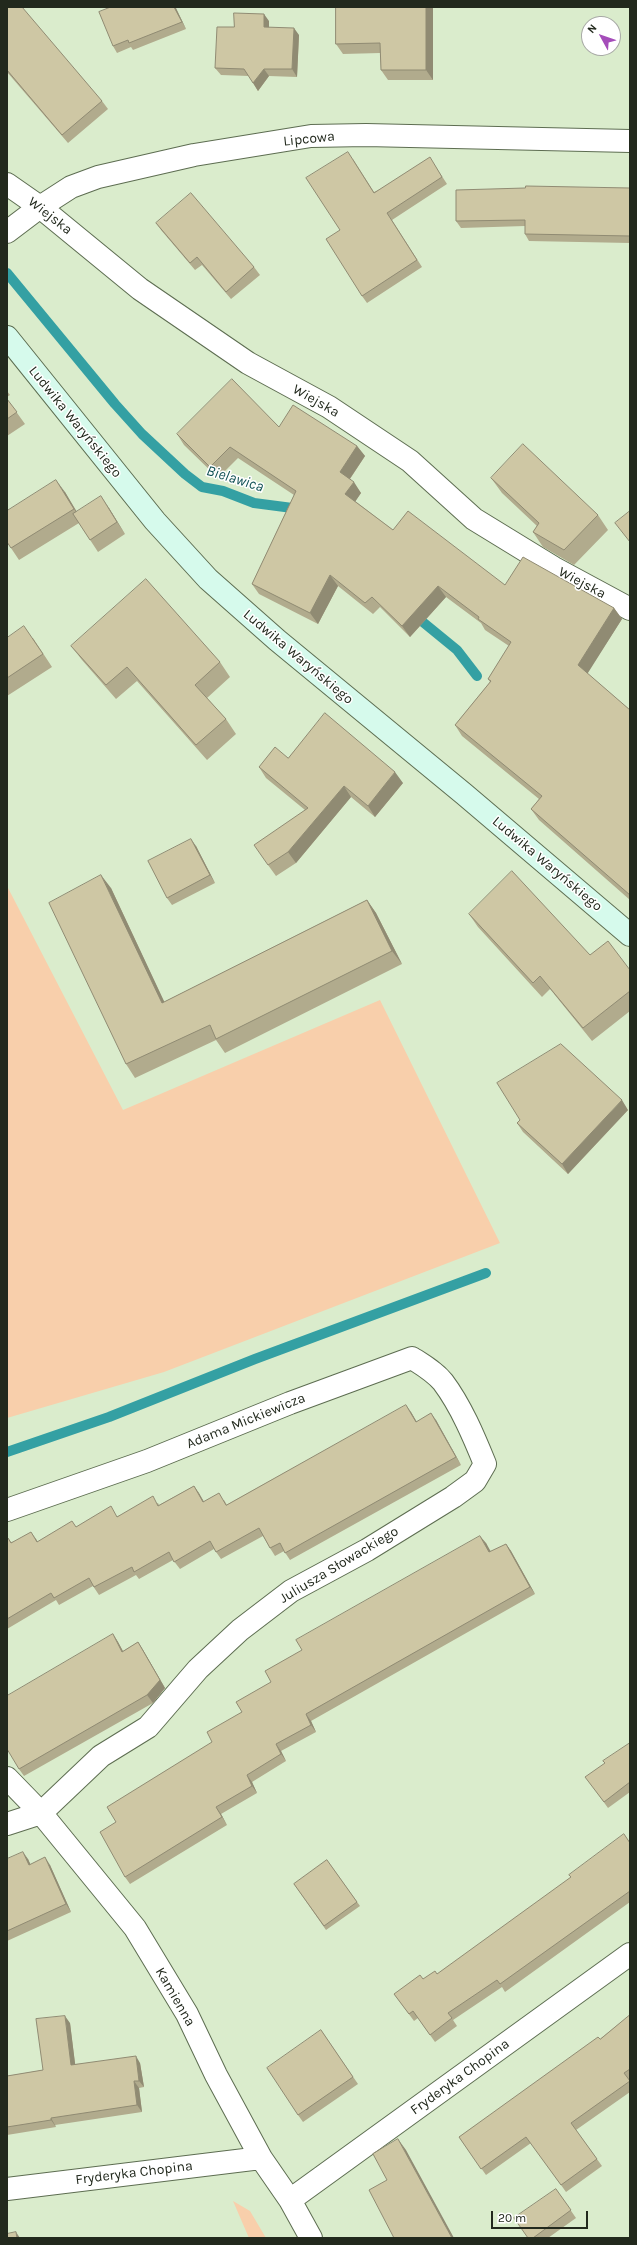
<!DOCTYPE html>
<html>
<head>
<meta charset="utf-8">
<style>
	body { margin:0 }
	#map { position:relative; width:637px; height:2245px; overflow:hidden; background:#daeccc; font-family:Karla,sans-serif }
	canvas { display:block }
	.frame { position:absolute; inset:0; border:8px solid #22291d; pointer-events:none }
	.north { position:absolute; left:581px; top:16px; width:40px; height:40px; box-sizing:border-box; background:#fff; border:1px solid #a7a9a5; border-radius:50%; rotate:310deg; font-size:11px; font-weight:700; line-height:16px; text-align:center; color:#22291d }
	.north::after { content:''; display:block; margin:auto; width:14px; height:18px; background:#a54dba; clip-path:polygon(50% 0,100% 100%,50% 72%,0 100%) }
	.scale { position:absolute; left:491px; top:2211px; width:97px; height:18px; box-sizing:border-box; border:2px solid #22291d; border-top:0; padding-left:5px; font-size:12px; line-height:14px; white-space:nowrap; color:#22291d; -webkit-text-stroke:3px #fff; paint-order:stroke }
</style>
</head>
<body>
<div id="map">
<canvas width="637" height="2245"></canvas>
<div class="frame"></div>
<div class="north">N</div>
<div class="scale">20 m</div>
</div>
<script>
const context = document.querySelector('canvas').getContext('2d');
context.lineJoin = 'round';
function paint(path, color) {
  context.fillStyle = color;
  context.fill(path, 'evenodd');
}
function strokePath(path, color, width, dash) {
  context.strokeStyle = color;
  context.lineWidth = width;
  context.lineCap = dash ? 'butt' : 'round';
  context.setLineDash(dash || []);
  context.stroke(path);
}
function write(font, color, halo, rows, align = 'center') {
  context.font = font + ' Karla,sans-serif';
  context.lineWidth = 3;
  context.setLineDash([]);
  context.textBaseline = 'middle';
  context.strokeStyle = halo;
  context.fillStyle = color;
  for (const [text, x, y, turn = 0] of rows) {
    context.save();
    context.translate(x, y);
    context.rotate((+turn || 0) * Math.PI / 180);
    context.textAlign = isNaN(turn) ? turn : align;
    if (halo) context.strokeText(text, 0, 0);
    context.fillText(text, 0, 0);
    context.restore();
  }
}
const green = new Path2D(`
	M 7,886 L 123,1110 L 380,1000 L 500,1243 L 164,1372 L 7,1418 Z
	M 233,2201 L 250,2211 L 266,2238 L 249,2238 Z`);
const stream = new Path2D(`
	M 7,273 L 115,404 L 142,434 L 185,474 L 202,487 L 223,491 L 254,503 L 300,509
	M 413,614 L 457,650 L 477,676
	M 7,1452 L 109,1417 L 255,1359 L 486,1273`);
const minor = new Path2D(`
	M 7,184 L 40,207 L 140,289 L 248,363 L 329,407 L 410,461 L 474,519 L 554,568 L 630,609
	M 7,232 L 40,207 L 71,187 L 98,177 L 194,155 L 311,136 L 366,135 L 630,141
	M 7,1510 L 147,1461 L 290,1403 L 412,1358 C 423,1365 435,1372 443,1382 C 461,1406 474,1437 485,1464 L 475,1481 L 453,1497 L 367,1550 L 291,1591 L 240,1630 L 198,1669 L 148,1727 L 101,1756 L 41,1813 L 7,1824
	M 7,1778 L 41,1813 L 135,1928 L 187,2014 L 216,2075 L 261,2158 L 290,2200 L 311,2238
	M 7,2189 L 261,2158
	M 290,2200 L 630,1954`);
const secondary = new Path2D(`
	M 7,337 L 155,521 L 208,579 L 277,640 L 464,794 L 630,935`);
const wall = new Path2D(`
	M 7,7 L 102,101 L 108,109 L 68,143 L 7,72 Z
	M 111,7 L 175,7 L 186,29 L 133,50 L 131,47 L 117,53 L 113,46 Z
	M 336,7 L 433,7 L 433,80 L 388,80 L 381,70 L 380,53 L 343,54 L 336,44 Z
	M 269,21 L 269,28 L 299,35 L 297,77 L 269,76 L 258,91 L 249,76 L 221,75 L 215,68 L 234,27 Z
	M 353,159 L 374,192 L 434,164 L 447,184 L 392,220 L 422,267 L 367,303 L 362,296 Z
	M 630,188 L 630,243 L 529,241 L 525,234 L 525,226 L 461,228 L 456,221 Z
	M 156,223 L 254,267 L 260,275 L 231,299 L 202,265 L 195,270 L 161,230 Z
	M 7,391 L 10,395 L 7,397 Z
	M 7,399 L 25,424 L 7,436 Z
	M 279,427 L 357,446 L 365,456 L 350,479 L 361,493 L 355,501 L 393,530 L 505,585 L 614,608 L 622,619 L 587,673 L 630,710 L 630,900 L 539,820 L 531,809 L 539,799 L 462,736 L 455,725 L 490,682 L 488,679 L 509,646 L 485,630 L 481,623 L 446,597 L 410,637 L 380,607 L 373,614 L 338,586 L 318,624 L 259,594 L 252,584 L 294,495 L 238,458 L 218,478 L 184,445 L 177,434 Z
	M 491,478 L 598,515 L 608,530 L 574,565 L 543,547 L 533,532 L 537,526 L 502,493 Z
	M 65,492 L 77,512 L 109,508 L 125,534 L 98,552 L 79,523 L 19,560 L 11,548 Z
	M 7,638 L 33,638 L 52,667 L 7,696 Z
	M 71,646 L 220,662 L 230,677 L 207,698 L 226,719 L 236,734 L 207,760 L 137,681 L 116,699 L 82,660 Z
	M 288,758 L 403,783 L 375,817 L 351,797 L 296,863 L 276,876 L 268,865 L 305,810 L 266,778 L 259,767 Z
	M 196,846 L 215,883 L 172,905 L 167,898 Z
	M 111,888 L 164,1002 L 367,900 L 376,913 L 402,964 L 225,1053 L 216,1040 L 135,1078 L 126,1064 Z
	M 469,914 L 590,955 L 630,970 L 630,1011 L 592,1041 L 550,989 L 542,997 L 478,927 Z
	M 628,1110 L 568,1174 L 523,1132 L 517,1123 L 520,1120 Z
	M 411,1412 L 416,1421 L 436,1420 L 461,1465 L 290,1560 L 284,1551 L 275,1556 L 270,1548 L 263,1536 L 221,1559 L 214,1549 L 180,1569 L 173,1560 L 139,1579 L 136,1575 L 99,1595 L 93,1586 L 59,1605 L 56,1600 L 7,1629 L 7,1539 L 8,1538 L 11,1542 L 36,1539 L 38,1542 L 76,1527 L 118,1516 L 158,1503 L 159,1505 L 194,1486 L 204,1502 L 224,1500 L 227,1505 Z
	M 486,1543 L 490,1552 L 506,1544 L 511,1551 L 535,1594 L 311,1721 L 316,1732 L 281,1751 L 286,1761 L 252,1782 L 257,1793 L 221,1814 L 227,1825 L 130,1884 L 125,1877 L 116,1822 L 212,1742 L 271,1682 Z
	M 113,1634 L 118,1642 L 123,1651 L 138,1642 L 143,1650 L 165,1688 L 153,1703 L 24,1776 L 19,1769 Z
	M 630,1743 L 630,1792 L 608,1808 L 590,1783 L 605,1763 Z
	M 630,1843 L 630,1902 L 505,1992 L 502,1987 L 453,2020 L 457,2026 L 435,2042 L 418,2018 L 414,2021 L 394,1994 L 437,1974 Z
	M 7,1859 L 28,1859 L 30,1864 L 50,1865 L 71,1912 L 7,1941 Z
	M 327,1860 L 360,1906 L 326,1930 L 294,1884 Z
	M 630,2015 L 630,2079 L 629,2080 L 630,2081 L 630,2092 L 576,2130 L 602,2166 L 566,2192 L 531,2143 L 486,2175 L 459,2137 L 600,2039 Z
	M 70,2023 L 75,2064 L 140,2063 L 144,2087 L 139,2088 L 142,2112 L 55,2125 L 56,2127 L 7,2135 L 7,2076 L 43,2070 Z
	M 321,2030 L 358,2084 L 303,2122 L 298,2115 Z
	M 556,2189 L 576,2218 L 548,2238 L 528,2238 Z`);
const shadedWall = new Path2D(`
	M 174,7 L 175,7 L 176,8 L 186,29 L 182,22 Z
	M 426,7 L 433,7 L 433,80 L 426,70 Z
	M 264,14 L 269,21 L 269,35 L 264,27 Z
	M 294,28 L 299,35 L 297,77 L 292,69 Z
	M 264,69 L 269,76 L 258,91 L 253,83 Z
	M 357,446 L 365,456 L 347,483 L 340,472 Z
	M 56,480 L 65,492 L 82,521 L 74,509 Z
	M 354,482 L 361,493 L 353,505 L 345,494 Z
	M 101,496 L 109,508 L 125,534 L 117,522 Z
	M 330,575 L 338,586 L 318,624 L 310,613 Z
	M 438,586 L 446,597 L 410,637 L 402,626 Z
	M 614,608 L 622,619 L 586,676 L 578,665 Z
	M 395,772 L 403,783 L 375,817 L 368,806 Z
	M 344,786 L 351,797 L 296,863 L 288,852 Z
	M 191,839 L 196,846 L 215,883 L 210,875 Z
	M 101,875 L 111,888 L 171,1016 L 162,1003 Z
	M 367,900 L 376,913 L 402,964 L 392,951 Z
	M 622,1100 L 628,1110 L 568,1174 L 562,1164 Z
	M 406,1405 L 411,1412 L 421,1429 L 416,1422 Z
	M 431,1413 L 436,1420 L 461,1465 L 456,1457 Z
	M 194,1486 L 199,1493 L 208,1509 L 203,1502 Z
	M 31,1532 L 36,1539 L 42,1550 L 37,1542 Z
	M 480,1536 L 486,1543 L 495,1559 L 489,1552 Z
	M 506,1544 L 511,1551 L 535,1594 L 530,1587 Z
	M 113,1634 L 118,1642 L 127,1659 L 122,1652 Z
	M 138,1642 L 143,1650 L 165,1688 L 153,1703 L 147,1695 Z
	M 306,1714 L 311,1721 L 316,1732 L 311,1725 Z
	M 276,1744 L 281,1751 L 286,1761 L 281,1754 Z
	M 247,1775 L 252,1782 L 257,1793 L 252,1786 Z
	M 216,1807 L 221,1814 L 227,1825 L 222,1817 Z
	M 23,1852 L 28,1859 L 34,1872 L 29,1865 Z
	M 45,1857 L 50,1865 L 71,1912 L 66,1904 Z
	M 65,2016 L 70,2023 L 76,2071 L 71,2065 Z
	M 136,2056 L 140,2063 L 144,2087 L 139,2081 Z
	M 134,2081 L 139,2088 L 142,2112 L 137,2105 Z
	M 51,2118 L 55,2125 L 56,2127 L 51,2120 Z
	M 398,2139 L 406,2150 L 454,2238 L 452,2238 Z
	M 16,2232 L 20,2238 L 17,2238 Z`);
const building = new Path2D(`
	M 7,7 L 22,7 L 102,101 L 62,135 L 7,70 Z
	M 111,7 L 174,7 L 182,22 L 129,43 L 128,40 L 113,46 L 99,12 Z
	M 336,7 L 426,7 L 426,70 L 381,70 L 380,43 L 336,44 Z
	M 234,13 L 264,14 L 264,27 L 294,28 L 292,69 L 264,69 L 253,83 L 244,69 L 215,68 L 217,27 L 234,27 Z
	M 348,152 L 374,193 L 430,157 L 442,177 L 387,213 L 417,260 L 362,296 L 326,239 L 340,230 L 306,178 Z
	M 526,186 L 630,188 L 630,236 L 525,234 L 525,220 L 456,221 L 456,190 L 525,188 Z
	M 191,193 L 254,267 L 226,292 L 197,257 L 190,263 L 156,223 Z
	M 232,379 L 279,427 L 293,405 L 357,446 L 340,472 L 354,482 L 345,494 L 393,530 L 408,511 L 505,585 L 523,557 L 614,608 L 578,665 L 630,710 L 630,895 L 531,809 L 542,796 L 455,725 L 491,681 L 488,679 L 511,642 L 478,619 L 479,617 L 438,586 L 402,626 L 372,597 L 365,603 L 330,575 L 310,613 L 252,584 L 296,491 L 230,447 L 210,467 L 177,434 Z
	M 7,399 L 17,412 L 7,419 Z
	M 523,444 L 598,515 L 564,550 L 533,532 L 539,523 L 491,478 Z
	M 56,480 L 74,509 L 11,548 L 7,542 L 7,511 Z
	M 101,496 L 117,522 L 90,540 L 73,514 Z
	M 630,511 L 630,542 L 615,523 Z
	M 146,579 L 220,662 L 195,685 L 226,719 L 196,745 L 127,667 L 106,685 L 71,646 Z
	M 24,626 L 43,654 L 7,678 L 7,638 Z
	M 325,713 L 395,772 L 368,806 L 344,786 L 288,852 L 268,865 L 254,845 L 308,808 L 259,767 L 275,747 L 288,758 Z
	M 191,839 L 210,875 L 167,898 L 148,861 Z
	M 512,871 L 590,955 L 608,941 L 630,970 L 630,991 L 583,1028 L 540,976 L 533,983 L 469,914 Z
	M 101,875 L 162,1003 L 367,900 L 392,951 L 216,1039 L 210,1025 L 126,1064 L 49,903 Z
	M 561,1044 L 622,1100 L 562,1164 L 517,1123 L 520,1120 L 497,1083 Z
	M 406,1405 L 416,1422 L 431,1413 L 456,1457 L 285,1553 L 280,1543 L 270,1548 L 259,1528 L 216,1552 L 210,1541 L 174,1562 L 169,1552 L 134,1572 L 132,1567 L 94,1587 L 89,1578 L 54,1598 L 51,1593 L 7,1619 L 7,1539 L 8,1538 L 11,1543 L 31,1532 L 37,1542 L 72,1521 L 76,1527 L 111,1506 L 117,1517 L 153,1496 L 158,1506 L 194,1486 L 203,1502 L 219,1493 L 226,1505 Z
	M 480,1536 L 489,1552 L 506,1544 L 530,1587 L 306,1714 L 311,1725 L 276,1744 L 281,1754 L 247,1775 L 252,1786 L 216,1807 L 222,1817 L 125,1877 L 100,1832 L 116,1822 L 107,1807 L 212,1742 L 207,1732 L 242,1712 L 236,1702 L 271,1682 L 265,1671 L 302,1650 L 296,1640 Z
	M 113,1634 L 122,1652 L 138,1642 L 160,1680 L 147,1695 L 19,1769 L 7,1749 L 7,1719 L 8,1718 L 7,1717 L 7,1696 Z
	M 630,1743 L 630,1782 L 604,1802 L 585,1777 L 605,1763 L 603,1761 Z
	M 624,1834 L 630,1843 L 630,1891 L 500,1984 L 497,1980 L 448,2013 L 452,2018 L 430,2035 L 413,2011 L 409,2014 L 394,1994 L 420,1975 L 423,1979 L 435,1971 L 437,1974 L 571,1877 L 569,1875 Z
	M 23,1852 L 29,1865 L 45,1857 L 66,1904 L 7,1931 L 7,1859 Z
	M 327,1860 L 357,1902 L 324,1926 L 294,1884 Z
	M 630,2015 L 630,2069 L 624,2073 L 630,2081 L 571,2123 L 597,2159 L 561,2185 L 526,2137 L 481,2169 L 459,2137 L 598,2037 L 600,2039 Z
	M 65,2016 L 71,2065 L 136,2056 L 139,2081 L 134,2081 L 137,2105 L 51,2118 L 51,2120 L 7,2127 L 7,2076 L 43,2070 L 36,2019 Z
	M 321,2030 L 353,2077 L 298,2115 L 267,2068 Z
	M 398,2139 L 452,2238 L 394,2238 L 369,2190 L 387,2180 L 373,2154 Z
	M 556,2189 L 571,2210 L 533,2238 L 528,2238 L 514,2218 Z
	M 16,2232 L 17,2238 L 7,2238 L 7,2234 Z`);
const streetNames = [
	["Lipcowa",309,139,-6],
	["Wiejska",50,216,38],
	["Wiejska",316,401,30],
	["Ludwika Waryńskiego",75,422,51],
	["Wiejska",582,583,28],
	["Ludwika Waryńskiego",298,657,40],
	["Ludwika Waryńskiego",547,864,40],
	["Adama Mickiewicza",246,1421,-22],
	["Juliusza Słowackiego",339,1565,-31],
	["Kamienna",175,1997,60],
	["Fryderyka Chopina",460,2077,-36],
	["Fryderyka Chopina",134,2173,-7]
];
const waterNames = [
	["Bielawica",235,479,17]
];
paint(green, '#f8cfab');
strokePath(stream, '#34a0a3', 10);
strokePath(minor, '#5d6d51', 24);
strokePath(secondary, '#5d6d51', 24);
strokePath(minor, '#fff', 22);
strokePath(secondary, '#d6faec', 22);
paint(wall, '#b1ab8d');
paint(shadedWall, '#908b73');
paint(building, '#cec7a4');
strokePath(building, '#908b73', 1);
write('14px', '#22291d', '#fff', streetNames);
write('italic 15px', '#115154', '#fff', waterNames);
</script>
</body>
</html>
